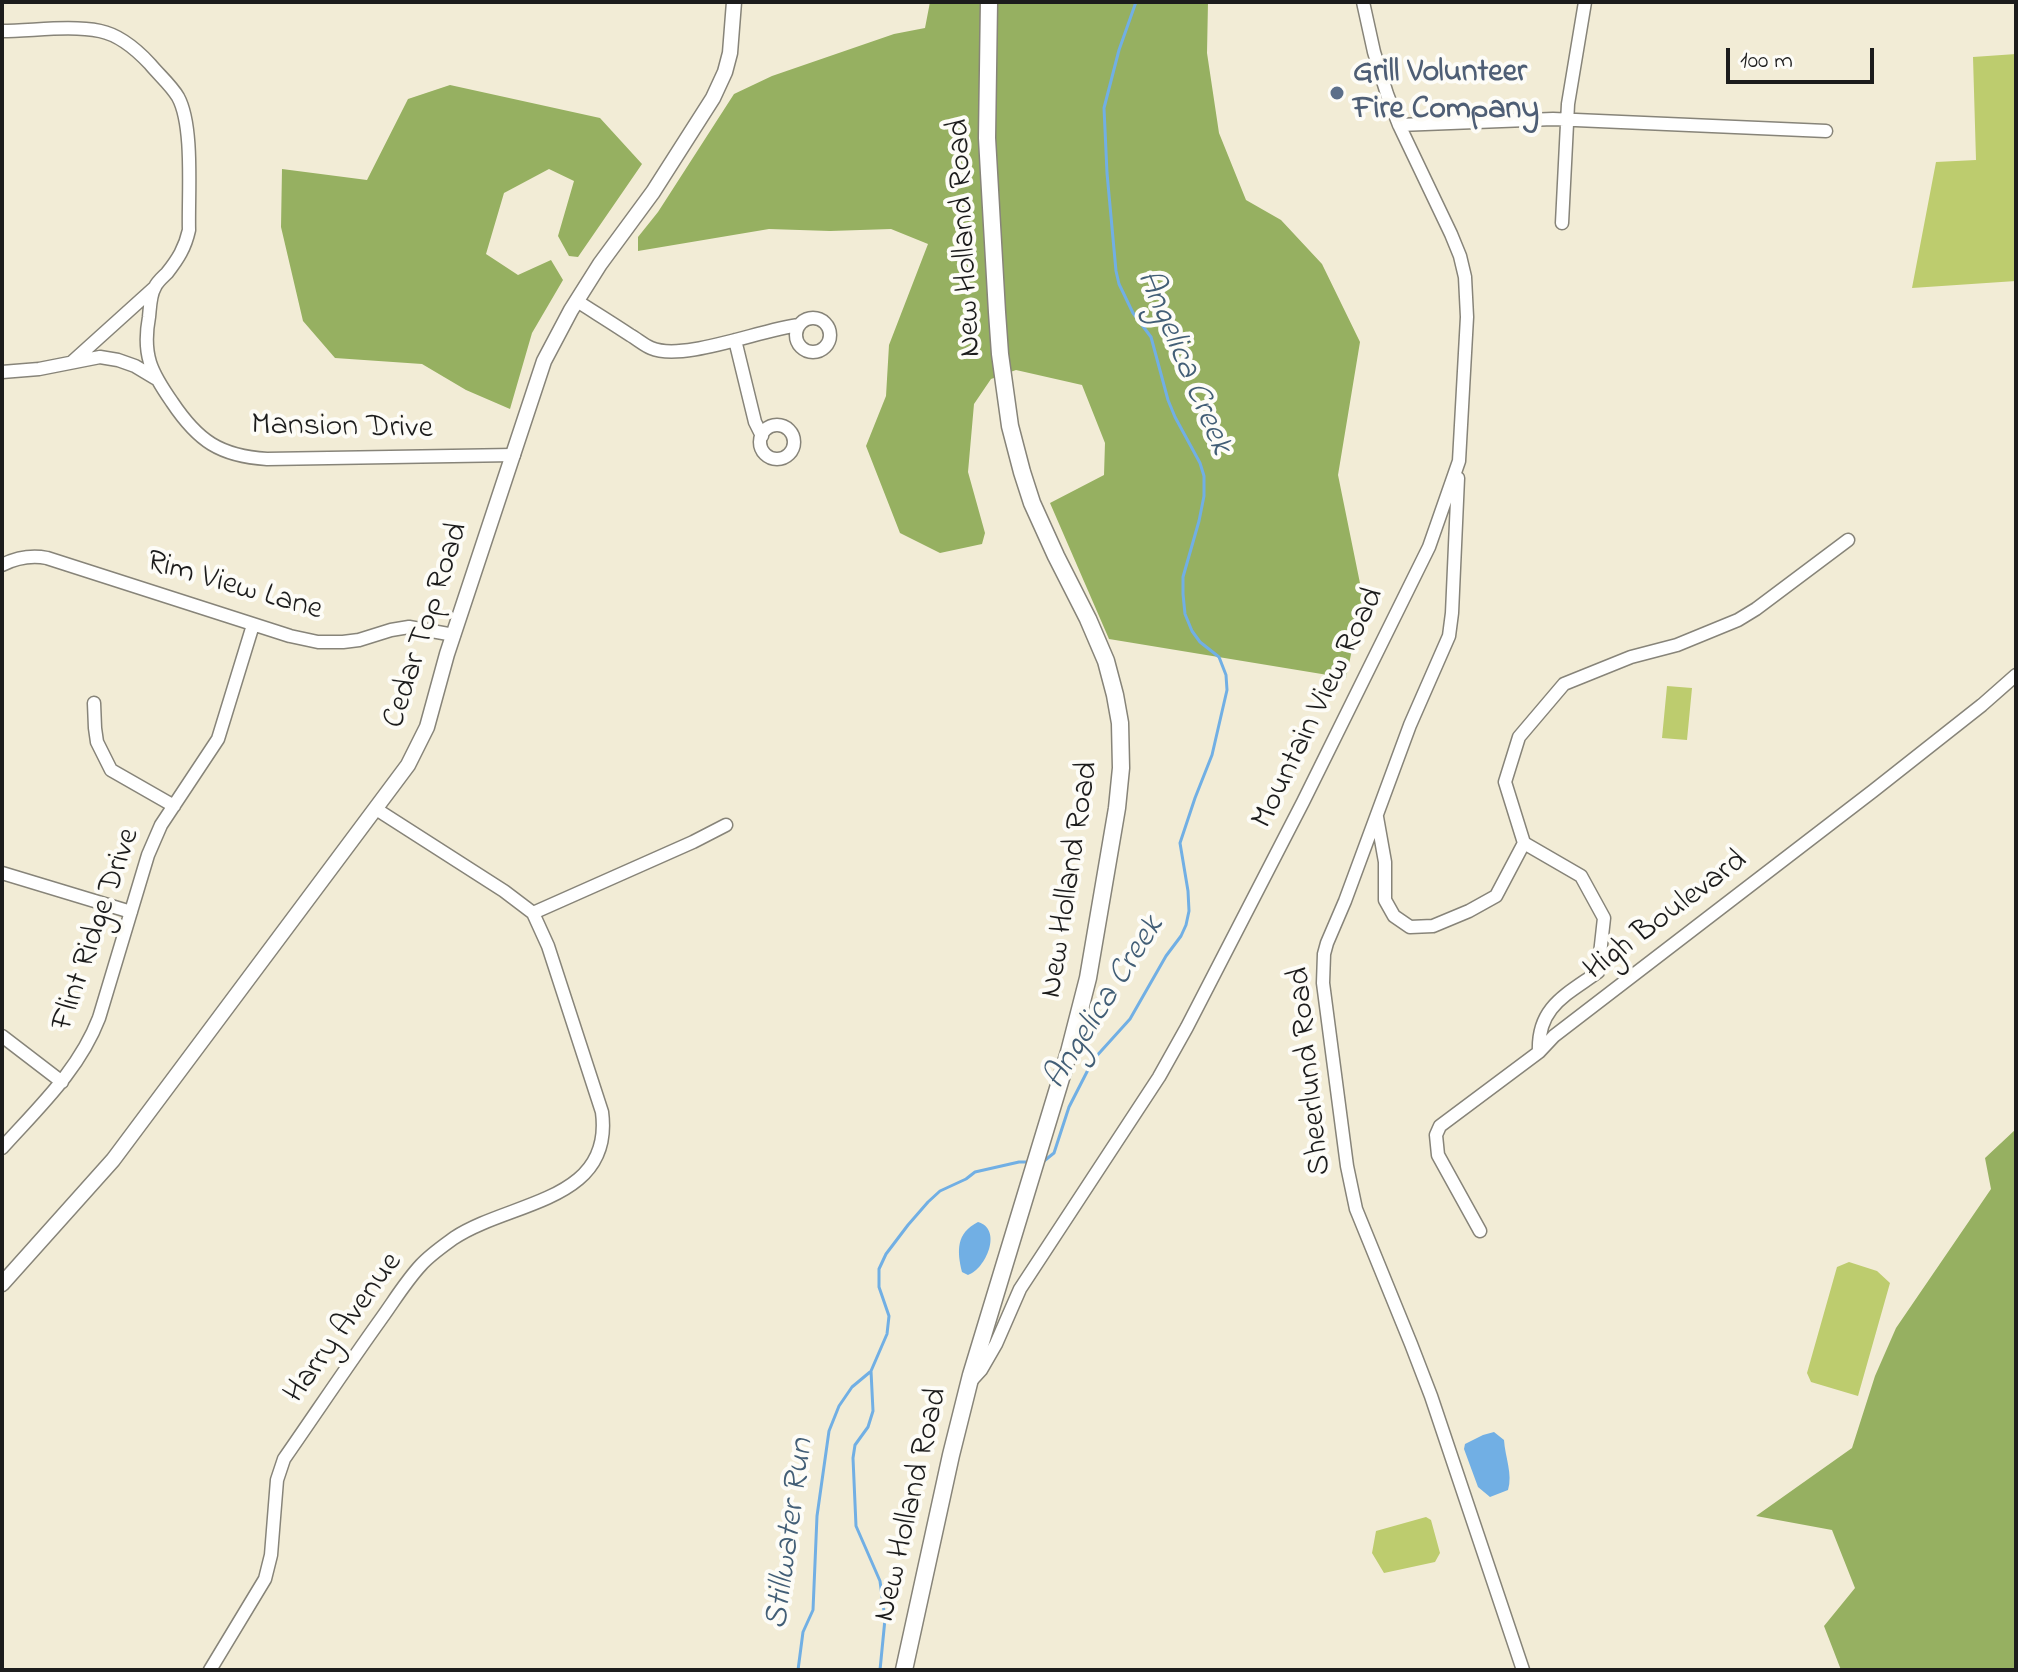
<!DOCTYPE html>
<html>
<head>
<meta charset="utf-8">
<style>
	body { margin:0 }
	#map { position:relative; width:2018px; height:1672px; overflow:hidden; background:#f2ecd6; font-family:"Indie Flower",sans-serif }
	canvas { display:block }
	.frame { position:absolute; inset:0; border:4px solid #1c1c1c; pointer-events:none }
	.scale { position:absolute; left:1726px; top:48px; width:148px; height:36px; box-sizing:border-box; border:4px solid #1c1c1c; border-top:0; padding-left:10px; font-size:24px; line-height:28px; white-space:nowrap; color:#1c1c1c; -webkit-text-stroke:6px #fdfcf7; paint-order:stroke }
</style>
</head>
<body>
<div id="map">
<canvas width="2018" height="1672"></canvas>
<div class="frame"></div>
<div class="scale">100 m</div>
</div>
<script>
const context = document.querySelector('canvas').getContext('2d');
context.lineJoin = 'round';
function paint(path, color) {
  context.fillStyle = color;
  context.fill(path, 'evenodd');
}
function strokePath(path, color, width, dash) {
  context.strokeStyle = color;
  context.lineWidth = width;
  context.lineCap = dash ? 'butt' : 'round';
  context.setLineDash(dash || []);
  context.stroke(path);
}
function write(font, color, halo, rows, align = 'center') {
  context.font = font + ' "Indie Flower",sans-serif';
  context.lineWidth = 8;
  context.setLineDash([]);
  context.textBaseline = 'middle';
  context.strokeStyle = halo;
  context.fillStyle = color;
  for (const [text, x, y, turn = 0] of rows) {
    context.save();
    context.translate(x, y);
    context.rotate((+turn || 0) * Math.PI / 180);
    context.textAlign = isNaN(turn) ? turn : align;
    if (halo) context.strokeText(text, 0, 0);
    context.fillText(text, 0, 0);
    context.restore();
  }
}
const green = new Path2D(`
	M 2016,54 L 2016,281 L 1912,288 L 1936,162 L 1976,160 L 1973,57 Z
	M 1667,686 L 1692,688 L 1687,740 L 1662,738 Z
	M 1849,1262 L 1877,1271 L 1890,1283 L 1858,1396 L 1811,1382 L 1807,1373 L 1837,1267 Z
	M 1426,1517 L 1431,1520 L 1440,1553 L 1435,1562 L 1384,1573 L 1372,1553 L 1376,1531 Z`);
const forest = new Path2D(`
	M 930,2 L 1208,2 L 1207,53 L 1219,133 L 1246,200 L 1281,220 L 1322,264 L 1360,342 L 1338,475 L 1363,598 L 1346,678 L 1109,639 L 1050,503 L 1104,475 L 1105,443 L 1082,385 L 1016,370 L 991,379 L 974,404 L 968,472 L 985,533 L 982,544 L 940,553 L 900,533 L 866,446 L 886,396 L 889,345 L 928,244 L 891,229 L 830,231 L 769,229 L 638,251 L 638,237 L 658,212 L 734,94 L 772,76 L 894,34 L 925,28 Z
	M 450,85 L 600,118 L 642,164 L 578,257 L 569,256 L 558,236 L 574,181 L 549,169 L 504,193 L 486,254 L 518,275 L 551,260 L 563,280 L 532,333 L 510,409 L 466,390 L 422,364 L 335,358 L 303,321 L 281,227 L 282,169 L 367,180 L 408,99 Z
	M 2016,1129 L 2016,1670 L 1841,1670 L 1824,1626 L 1855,1588 L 1832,1530 L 1756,1516 L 1852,1448 L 1875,1376 L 1896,1328 L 1991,1189 L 1985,1158 Z`);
const water = new Path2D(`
	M 978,1222 C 1003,1229 986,1269 968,1275 L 962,1272 C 957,1251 956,1233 978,1222 Z
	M 1494,1432 L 1504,1440 C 1505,1457 1513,1474 1508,1490 L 1490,1497 L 1478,1487 L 1464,1449 L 1465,1444 L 1483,1435 Z`);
const stream = new Path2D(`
	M 1044,1161 L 1054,1153 L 1069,1107 L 1093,1060 L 1130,1019 L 1166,956 L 1181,936 L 1186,925 L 1189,911 L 1188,891 L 1180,843 L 1195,798 L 1212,755 L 1227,690 L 1226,675 L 1219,657 L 1200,642 L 1192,631 L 1185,614 L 1183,594 L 1183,577 L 1199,521 L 1204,496 L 1204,476 L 1200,463 L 1175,417 L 1168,400 L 1151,337 L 1133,313 L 1119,284 L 1116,271 L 1107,173 L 1104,108 L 1119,50 L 1136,2
	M 798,1670 L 803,1632 L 813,1610 L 817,1516 L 829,1431 L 839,1406 L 852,1387 L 870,1372
	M 880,1670 L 885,1619 L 880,1581 L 856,1526 L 853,1458 L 855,1445 L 868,1427 L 873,1411 L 871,1371 L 887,1334 L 889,1316 L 879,1287 L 879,1269 L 886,1254 L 908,1225 L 928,1202 L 940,1191 L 966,1179 L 975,1172 L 1019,1162 L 1029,1162`);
const minor = new Path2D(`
	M 2,31 C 32,31 71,25 100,31 C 120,35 137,50 150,64 C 159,75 171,85 178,97 C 194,126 188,195 189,230 C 185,248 178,259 167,273 C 163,277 157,282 155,287 C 150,295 150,308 149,317 C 142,355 151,372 172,402 C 198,441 220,456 267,459 L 514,455
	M 1399,125 L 1553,119 L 1826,131
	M 1562,223 L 1568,104 L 1585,2
	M 577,301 C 594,312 612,323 630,335 C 637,339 644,345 651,348 C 683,362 762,329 799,325
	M796 335a17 17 0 1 1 34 0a17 17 0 1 1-34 0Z
	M 735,340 L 755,422 L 762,436
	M 72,362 L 154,288
	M 2,372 L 39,369 L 100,357 L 118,360 L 135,366 L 155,378
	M760 442a17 17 0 1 1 34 0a17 17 0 1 1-34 0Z
	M 1458,478 L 1452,613 L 1449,636 L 1410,725 L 1345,901 L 1327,943 L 1324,954 L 1323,983 L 1347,1166 L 1356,1209 L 1411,1344 L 1431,1396 L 1523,1670
	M 2,565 C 16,558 31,555 47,558 L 290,636 L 318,642 L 343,642 L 359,640 L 391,630 L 409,627 L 454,635
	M 94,703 L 95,728 L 97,742 L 111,770 L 174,806
	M 376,809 L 504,891 L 533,913 L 693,842 L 726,825
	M 1377,817 L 1385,862 L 1385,900 L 1394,916 L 1410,927 L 1433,926 L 1469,911 L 1496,896 L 1524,843 L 1505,782 L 1519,737 L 1564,684 L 1631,657 L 1677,645 L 1738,620 L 1756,609 L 1848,540
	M 1524,843 L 1581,876 L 1604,918 L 1598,972 C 1566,995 1537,1007 1539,1052
	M 2,873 L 131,912
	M 2,1036 L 62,1082
	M 2,1148 C 39,1107 79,1070 99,1018 L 148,855 L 161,825 L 218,739 L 253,625
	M 1480,1231 L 1438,1155 L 1436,1135 L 1440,1126 L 1539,1052 L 1554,1036 L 1873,791 L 1982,705 L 2016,675
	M 970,1382 L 981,1370 L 996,1344 L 1020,1289 L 1159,1077 L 1187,1027 L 1303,802 L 1429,547 L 1459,461 L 1467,317 L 1465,277 L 1460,256 L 1451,234 L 1399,125 L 1387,94 L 1374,52 L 1363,2
	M 210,1670 L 265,1579 L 271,1555 L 277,1480 L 284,1459 C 316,1413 348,1365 381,1319 C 394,1301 406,1281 421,1265 C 430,1255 443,1246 454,1238 C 510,1201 614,1202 602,1112 L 548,946 L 533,913`);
const tertiary = new Path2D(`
	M 2,1284 L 113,1160 L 408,765 L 427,727 L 447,654 L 544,361 L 571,310 L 600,264 L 653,192 L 713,98 L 725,72 L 730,53 L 734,2`);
const secondary = new Path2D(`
	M 904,1670 L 951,1455 L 971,1375 L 1069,1052 L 1088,978 L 1117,808 L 1121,768 L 1120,723 L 1115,695 L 1106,661 L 1088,619 L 1056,556 L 1032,503 L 1022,472 L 1010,426 L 1000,354 L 997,312 L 987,138 L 989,2`);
const markers = [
	[1337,93,8,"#5c6f8a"]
];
const serviceNames = [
	["Grill Volunteer",1353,75],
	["Fire Company",1353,112]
];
const streetNames = [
	["New Holland Road",967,238,-93],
	["Mansion Drive",342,429,1],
	["Rim View Lane",234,588,16],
	["Cedar Top Road",428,626,-72],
	["Mountain View Road",1320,709,-64],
	["New Holland Road",1072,880,-81],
	["High Boulevard",1667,917,-37],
	["Flint Ridge Drive",98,930,-71],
	["Sheerlund Road",1312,1071,-96],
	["Harry Avenue",345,1329,-54],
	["New Holland Road",913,1505,-77]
];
const waterNames = [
	["Angelica Creek",1182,363,67],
	["Angelica Creek",1106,1004,-58],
	["Stillwater Run",792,1534,-82]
];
paint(green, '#bdcc6e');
paint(forest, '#96b061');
paint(water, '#71afe4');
strokePath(stream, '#71afe4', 3);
strokePath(minor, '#878479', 15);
strokePath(tertiary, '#878479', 17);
strokePath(secondary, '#878479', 19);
strokePath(minor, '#fff', 12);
strokePath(tertiary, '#fff', 14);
strokePath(secondary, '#fff', 16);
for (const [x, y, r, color] of markers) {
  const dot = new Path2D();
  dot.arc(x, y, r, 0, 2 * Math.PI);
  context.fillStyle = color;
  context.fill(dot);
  strokePath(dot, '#fdfcf7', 3);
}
write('bold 32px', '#4e5e75', '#fdfcf7', serviceNames, 'left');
write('32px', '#1c1c1c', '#fdfcf7', streetNames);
write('italic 34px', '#425e76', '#fdfcf7', waterNames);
</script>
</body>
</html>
